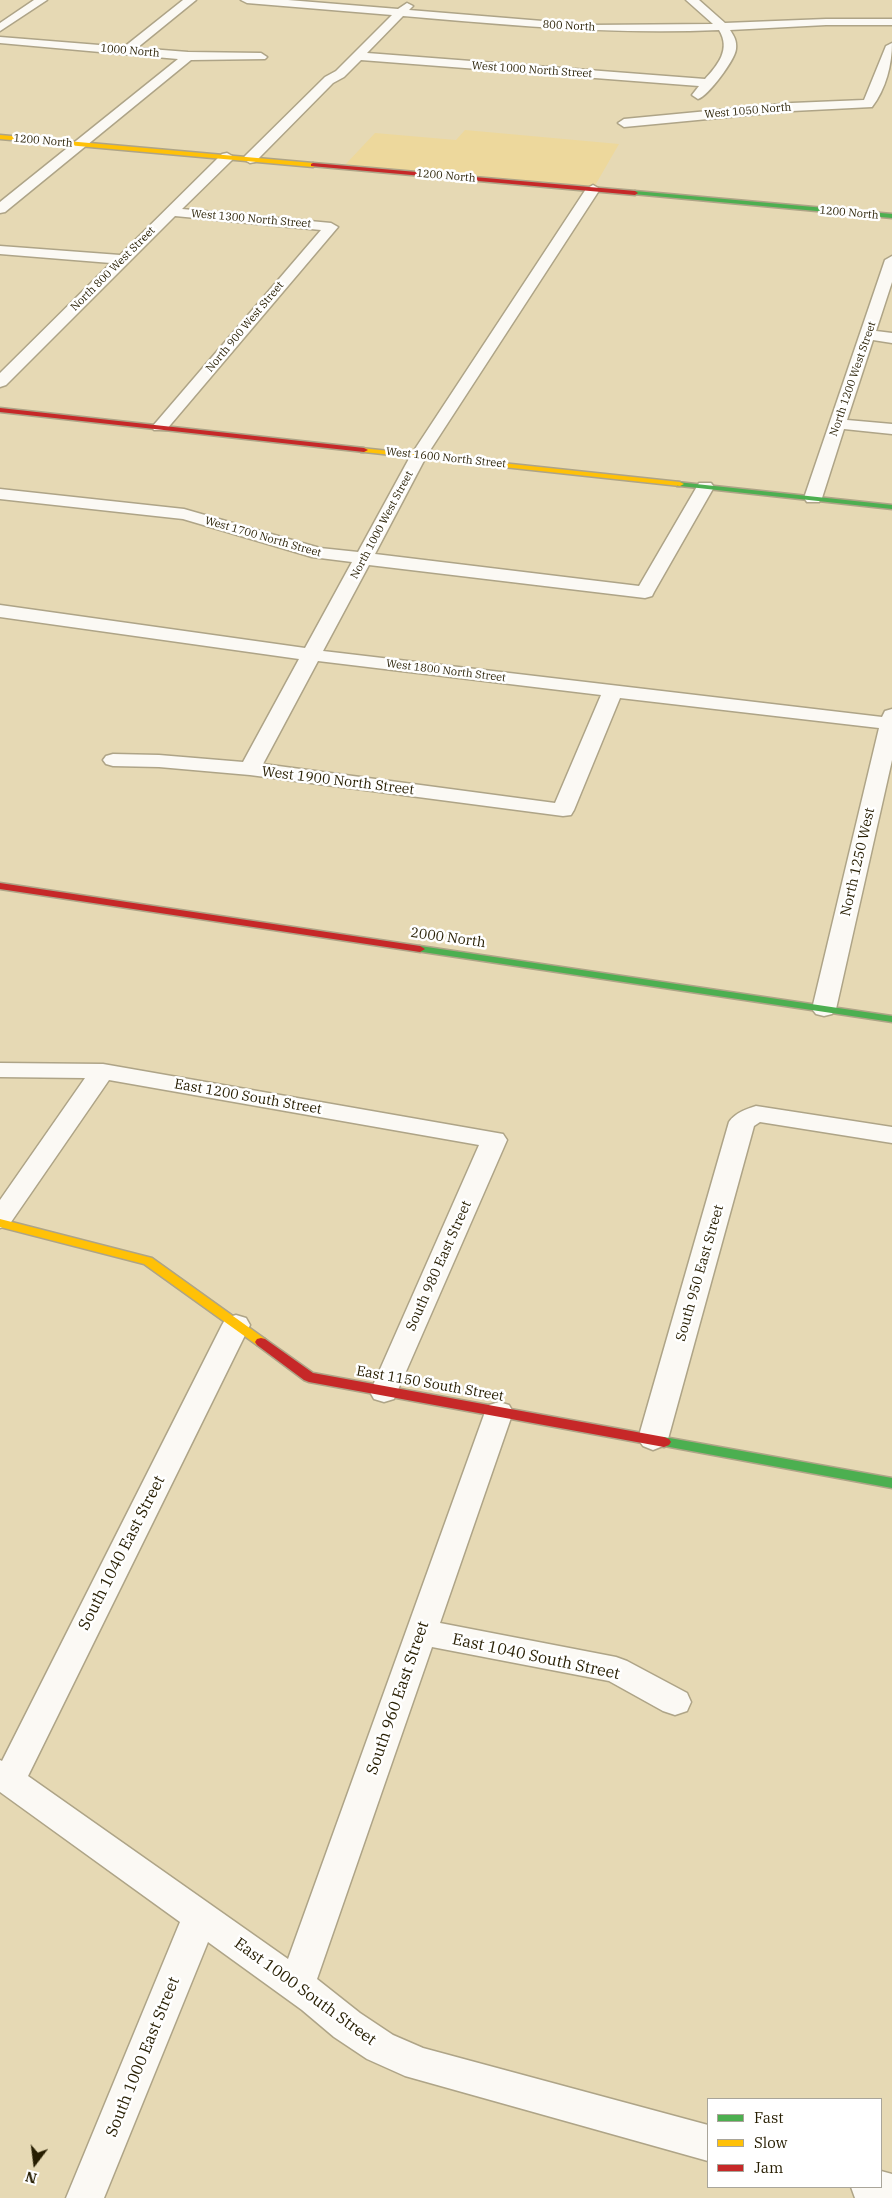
<!DOCTYPE html>
<html>
<head>
<meta charset="utf-8">
<style>
	body { margin:0 }
	#map { position:relative; width:892px; height:2198px; overflow:hidden; background:#e6d9b4; font-family:"IBM Plex Serif",serif }
	canvas { display:block }
	.legend { position:absolute; left:707px; top:2098px; width:175px; height:90px; box-sizing:border-box; background:#fff; border:1px solid #a9a59a; margin:0; padding:6px 9px; list-style:none; font-size:15px; color:#271e02 }
	.legend li { display:flex; align-items:center; gap:10px; height:25px }
	.legend b { width:25px; border:1px solid #a9a59a }
	.north { position:absolute; left:10px; top:2138px; width:50px; height:50px; -webkit-text-stroke:4px #fff; paint-order:stroke; rotate:195deg; font-size:14px; font-weight:700; line-height:20px; text-align:center; color:#271e02 }
	.north::after { content:''; display:block; margin:auto; width:18px; height:22px; background:#271e02; clip-path:polygon(50% 0,100% 100%,50% 72%,0 100%) }
</style>
</head>
<body>
<div id="map">
<canvas width="892" height="2198"></canvas>
<ul class="legend">
<li><b style="height:6px;background:#4caf50"></b>Fast</li>
<li><b style="height:6px;background:#ffc107"></b>Slow</li>
<li><b style="height:6px;background:#c62828"></b>Jam</li>
</ul>
<div class="north">N</div>
</div>
<script>
const context = document.querySelector('canvas').getContext('2d');
context.lineJoin = 'round';
function paint(path, color) {
  context.fillStyle = color;
  context.fill(path, 'evenodd');
}
function strokePath(path, color, width, dash) {
  context.strokeStyle = color;
  context.lineWidth = width;
  context.lineCap = dash ? 'butt' : 'round';
  context.setLineDash(dash || []);
  context.stroke(path);
}
function write(font, color, halo, rows, align = 'center') {
  context.font = font + ' "IBM Plex Serif",serif';
  context.lineWidth = 5;
  context.setLineDash([]);
  context.textBaseline = 'middle';
  context.strokeStyle = halo;
  context.fillStyle = color;
  for (const [text, x, y, turn = 0] of rows) {
    context.save();
    context.translate(x, y);
    context.rotate((+turn || 0) * Math.PI / 180);
    context.textAlign = isNaN(turn) ? turn : align;
    if (halo) context.strokeText(text, 0, 0);
    context.fillText(text, 0, 0);
    context.restore();
  }
}
const built = new Path2D(`
	M 465,130 L 619,144 L 593,189 L 343,167 L 375,133 L 456,140 Z`);
const street = new Path2D(`
	M 34,0 L 47,0 L 0,31 L 0,23 Z
	M 183,0 L 196,0 L 137,48 L 188,52 L 261,53 L 267,57 L 265,59 L 191,60 L 5,212 L 0,213 L 0,202 L 178,59 L 0,43 L 0,37 L 124,47 Z
	M 241,0 L 288,0 L 398,9 L 407,3 L 413,6 L 409,10 L 591,25 L 713,24 L 686,0 L 699,0 L 725,23 L 826,19 L 892,19 L 892,25 L 826,25 L 730,30 C 734,36 737,41 736,49 C 735,60 708,96 698,99 L 692,95 L 699,86 L 361,60 L 344,77 L 333,83 L 255,162 L 250,163 L 243,159 L 245,156 L 325,77 L 336,71 L 392,15 L 247,3 ZM 403,16 C 509,25 613,35 719,30 C 731,49 718,65 705,79 L 367,53 Z
	M 892,43 C 892,64 886,89 872,107 L 792,111 L 624,127 L 618,123 L 624,119 L 792,103 L 864,100 L 886,46 Z
	M 227,153 L 234,157 L 232,160 L 182,209 L 331,223 L 338,227 L 166,430 L 154,430 L 152,427 L 321,230 L 175,216 L 6,385 L 0,387 L 0,373 L 111,263 L 0,254 L 0,246 L 120,255 L 222,154 Z
	M 593,185 L 600,189 L 427,455 L 375,554 L 639,586 L 699,483 L 711,483 L 714,487 L 654,592 L 652,596 L 645,598 L 369,565 L 323,651 L 882,717 L 885,711 L 892,709 L 892,760 L 836,1009 L 832,1014 L 824,1016 L 816,1014 L 812,1009 L 879,728 L 620,698 L 574,810 L 571,815 L 563,816 L 250,775 L 159,767 L 113,766 L 106,764 L 103,760 L 106,756 L 113,754 L 159,755 L 243,762 L 299,659 L 0,617 L 0,605 L 305,648 L 352,562 L 312,557 L 183,519 L 0,499 L 0,489 L 184,509 L 320,548 L 358,552 L 411,455 L 586,189 ZM 318,661 L 601,695 L 555,803 L 263,764 Z
	M 892,256 L 892,282 L 876,331 L 892,333 L 892,343 L 873,340 L 847,420 L 892,424 L 892,434 L 844,429 L 822,498 L 819,502 L 807,502 L 804,498 L 885,260 Z
	M 0,1063 L 103,1064 L 503,1134 L 507,1140 L 394,1399 L 384,1402 L 374,1399 L 370,1392 L 479,1145 L 109,1080 L 9,1225 L 0,1228 L 0,1200 L 85,1078 L 0,1077 Z
	M 756,1106 L 892,1127 L 892,1143 L 760,1122 L 754,1126 L 668,1439 L 663,1446 L 653,1450 L 643,1446 L 638,1439 L 729,1122 C 735,1113 746,1109 756,1106 Z
	M 236,1315 L 246,1318 L 250,1325 L 28,1776 L 288,1959 L 485,1412 L 489,1405 L 499,1402 L 509,1405 L 513,1412 L 440,1623 L 616,1657 L 627,1661 L 687,1693 L 691,1702 L 687,1711 L 675,1715 L 663,1711 L 609,1681 L 432,1647 L 317,1979 L 360,2013 L 393,2035 L 423,2048 L 708,2125 L 708,2161 L 405,2076 L 367,2059 L 334,2037 L 302,2010 L 208,1942 L 104,2198 L 66,2198 L 180,1922 L 0,1792 L 0,1760 L 2,1761 L 222,1325 L 226,1318 Z
	M 881,2171 L 892,2174 L 892,2198 L 855,2198 L 851,2187 L 881,2187 Z`);
const fast = new Path2D(`
	M 635,191 L 892,214 L 892,218 L 633,194 L 632,193 Z
	M 677,482 L 892,505 L 892,509 L 680,486 L 677,486 Z
	M 420,946 L 892,1016 L 892,1022 L 416,951 L 415,949 L 416,947 Z
	M 664,1437 L 892,1478 L 892,1488 L 659,1445 L 657,1442 L 659,1439 Z`);
const slow = new Path2D(`
	M 0,135 L 313,163 L 316,165 L 313,167 L 0,139 Z
	M 361,448 L 680,482 L 684,484 L 680,486 L 364,452 L 361,452 Z
	M 0,1219 L 152,1258 L 265,1339 L 267,1342 L 265,1345 L 257,1345 L 144,1264 L 0,1227 Z`);
const jam = new Path2D(`
	M 313,163 L 635,191 L 638,193 L 635,195 L 311,166 L 311,164 Z
	M 0,408 L 364,448 L 368,450 L 364,452 L 0,412 Z
	M 0,883 L 420,946 L 425,949 L 420,952 L 0,889 Z
	M 261,1338 L 265,1339 L 313,1373 L 664,1437 L 669,1439 L 671,1442 L 669,1445 L 664,1447 L 309,1382 L 304,1380 L 257,1345 L 255,1342 L 257,1339 Z`);
const farStreetnames = [
	["800 North",569,26,3],
	["1000 North",130,51,5],
	["West 1000 North Street",532,70,4],
	["West 1050 North",748,111,-5],
	["1200 North",43,141,5],
	["1200 North",446,176,5],
	["1200 North",849,213,5],
	["West 1300 North Street",251,219,5],
	["North 800 West Street",113,269,-45],
	["North 900 West Street",245,327,-50],
	["North 1200 West Street",853,379,-71],
	["West 1600 North Street",446,458,6],
	["North 1000 West Street",382,525,-62],
	["West 1700 North Street",263,537,16],
	["West 1800 North Street",446,671,7]
];
const streetNames = [
	["West 1900 North Street",338,781,7],
	["North 1250 West",858,862,-77],
	["2000 North",448,938,8],
	["East 1200 South Street",248,1097,10],
	["South 980 East Street",439,1266,-66],
	["South 950 East Street",700,1273,-74],
	["East 1150 South Street",430,1384,10]
];
const nearStreetnames = [
	["South 1040 East Street",122,1553,-63],
	["East 1040 South Street",536,1657,12],
	["South 960 East Street",398,1698,-71],
	["East 1000 South Street",305,1992,36],
	["South 1000 East Street",143,2057,-68]
];
paint(built, '#edd89c');
strokePath(street, '#aea487', 3);
strokePath(fast, '#aea487', 3);
strokePath(slow, '#aea487', 3);
strokePath(jam, '#aea487', 3);
paint(street, '#fbf9f4');
paint(fast, '#4caf50');
paint(slow, '#ffc107');
paint(jam, '#c62828');
write('11px', '#271e02', '#fff', farStreetnames);
write('14px', '#271e02', '#fff', streetNames);
write('16px', '#271e02', '#fff', nearStreetnames);
</script>
</body>
</html>
